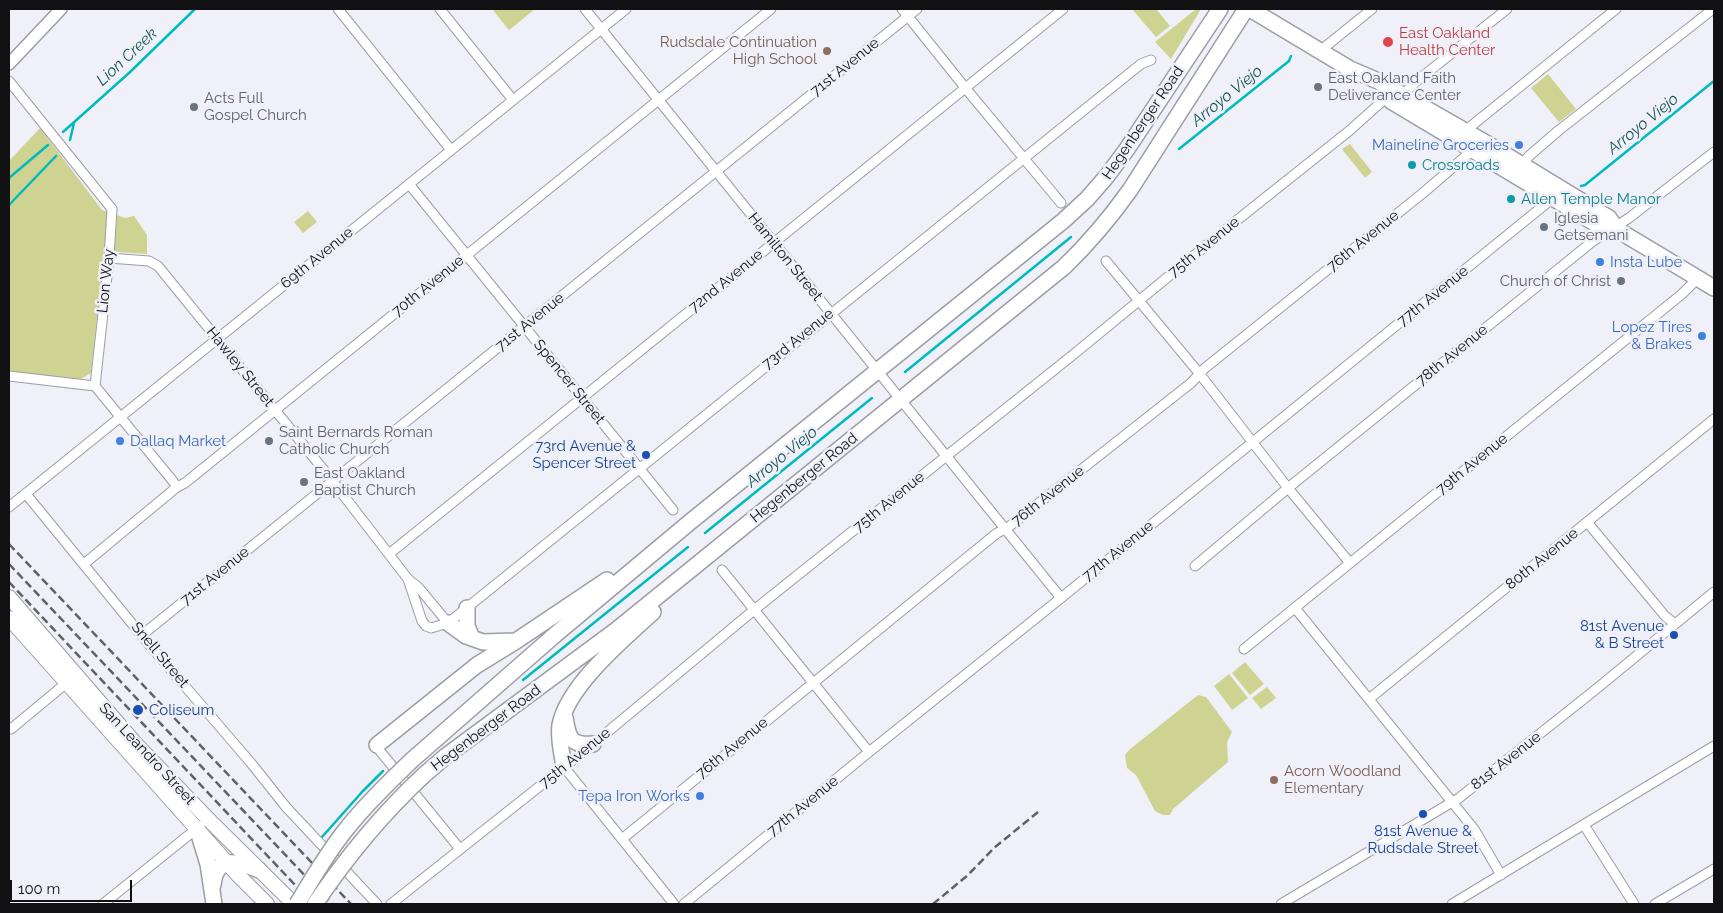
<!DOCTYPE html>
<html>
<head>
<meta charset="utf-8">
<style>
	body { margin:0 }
	#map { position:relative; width:1723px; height:913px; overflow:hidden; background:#eff0f8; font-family:Raleway,sans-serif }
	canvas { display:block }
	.frame { position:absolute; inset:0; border:10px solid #111114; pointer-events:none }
	.scale { position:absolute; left:10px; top:880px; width:122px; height:22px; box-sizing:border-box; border:2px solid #111114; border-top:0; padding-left:6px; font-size:15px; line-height:18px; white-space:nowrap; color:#111114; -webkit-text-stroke:4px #eff0f8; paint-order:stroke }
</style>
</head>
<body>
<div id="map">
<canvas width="1723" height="913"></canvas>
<div class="frame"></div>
<div class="scale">100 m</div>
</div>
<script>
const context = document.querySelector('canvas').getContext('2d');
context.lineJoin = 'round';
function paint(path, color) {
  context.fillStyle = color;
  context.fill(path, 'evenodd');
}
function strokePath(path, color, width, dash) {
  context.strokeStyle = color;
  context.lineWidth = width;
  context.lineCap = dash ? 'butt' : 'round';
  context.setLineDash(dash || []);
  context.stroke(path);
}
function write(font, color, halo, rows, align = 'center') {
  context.font = font + ' Raleway,sans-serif';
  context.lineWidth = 5;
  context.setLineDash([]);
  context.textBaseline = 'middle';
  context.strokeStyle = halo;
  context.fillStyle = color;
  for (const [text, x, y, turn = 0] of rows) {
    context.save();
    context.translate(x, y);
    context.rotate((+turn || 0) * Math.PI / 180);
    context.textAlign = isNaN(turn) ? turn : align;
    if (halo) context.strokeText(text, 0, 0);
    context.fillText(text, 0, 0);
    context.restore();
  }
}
const green = new Path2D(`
	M 492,9 L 535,9 L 509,30 Z
	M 1132,9 L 1156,9 L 1170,26 L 1156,37 Z
	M 1196,9 L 1201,9 L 1171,59 L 1155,42 Z
	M 1548,74 L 1576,109 L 1559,122 L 1531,88 Z
	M 40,128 L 102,210 L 125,218 L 134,216 L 147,235 L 147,254 L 104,251 L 91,373 L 81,379 L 9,371 L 9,161 Z
	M 1350,144 L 1372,172 L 1365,178 L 1342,149 Z
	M 308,211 L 317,222 L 303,233 L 294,222 Z
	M 1245,662 L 1264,684 L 1250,695 L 1232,673 Z
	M 1229,674 L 1248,698 L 1232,710 L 1214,686 Z
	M 1267,687 L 1276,698 L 1261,709 L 1252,698 Z
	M 1198,695 L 1206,697 L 1232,732 L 1227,742 L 1228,762 L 1173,809 L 1170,815 L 1163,815 L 1155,811 L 1136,775 L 1127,768 L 1125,755 L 1129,750 Z`);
const stream = new Path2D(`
	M 63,132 L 129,73 L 195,9
	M 70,140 L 74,123
	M 1179,149 L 1289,61 L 1291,56
	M 9,178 L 48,145
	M 1581,186 L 1585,185 L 1714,81
	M 9,205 L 56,156
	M 905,372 L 1071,237
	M 705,533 L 872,398
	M 523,680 L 688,547
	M 322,837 L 362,792 L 383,771`);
const minor = new Path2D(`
	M 338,9 L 451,150
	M 440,9 L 513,100
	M 585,9 L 1061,598
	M 902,9 L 967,90 L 1061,203
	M 1320,51 L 1372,9
	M 9,81 L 112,209 L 109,258 L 95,386 L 172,480 L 177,487
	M 1402,96 L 1413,84 L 1507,9
	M 1465,131 L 1616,9
	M 1522,164 L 1529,156 L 1558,131 L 1713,9
	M 409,184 L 673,510
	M 109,258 L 149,261 L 158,266 L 327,474 L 408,579 L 419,588 L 448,623
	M 1106,261 L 1199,373 L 1288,488 L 1350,563
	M 9,376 L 95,386
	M 26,494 L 147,642 L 251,763 L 286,807 L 377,904
	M 9,507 L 626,9
	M 1587,522 L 1665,616 L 1675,624
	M 389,554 L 1063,9
	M 84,564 L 177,487 L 185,483 L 771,9
	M 1195,566 L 1288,488 L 1593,241 L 1629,218 L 1714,152
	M 722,570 L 869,752
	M 408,579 L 422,621 L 426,626 L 431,628 L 448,623 L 1141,64 L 1151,60
	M 1295,608 L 1474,829 L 1501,875
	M 142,635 L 917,9
	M 1244,649 L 1682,294 L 1698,278
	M 1369,699 L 1714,419
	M 11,729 L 70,680
	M 377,745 L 380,751 L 460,849
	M 564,767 L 674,904
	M 1584,825 L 1634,904
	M 622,839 L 997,533 L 1006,529 L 1191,383 L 1205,368 L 1423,193 L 1473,150
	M 103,904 L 200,826
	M 391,904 L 593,744 L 754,610 L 1074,354 L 1236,221 L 1349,131 L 1386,98
	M 684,904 L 869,752 L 1061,598 L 1553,198
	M 1281,904 L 1459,798 L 1595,690 L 1714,592
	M 1452,904 L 1714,746
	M 1655,904 L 1714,869`);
const tertiary = new Path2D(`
	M 9,64 L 61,9`);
const secondary = new Path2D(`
	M 9,597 L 135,743 L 212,823 L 294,904
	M 9,618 L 237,874 L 267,904`);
const primary = new Path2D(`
	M 1250,9 L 1350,69 L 1378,81 L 1486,143 L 1609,218 L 1615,227 L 1626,235 L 1714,288
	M 1391,101 L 1598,225 L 1615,227
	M 467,608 L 467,626 L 472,638
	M 448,623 L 466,636 L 483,642 L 514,641
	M 565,717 C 568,737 570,746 593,744
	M 377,745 L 477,665 L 516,641 L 607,580
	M 412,760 L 556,634 L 690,522 L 1063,221 L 1087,199 L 1107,176 L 1127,149 L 1220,9
	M 564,767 C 562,753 558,739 560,725 C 568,685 624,639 653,612
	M 424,775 L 446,756 L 615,631 L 1064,267 C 1089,243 1110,218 1130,190 L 1246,9
	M 197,828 L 208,864 L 214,904
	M 213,885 C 216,854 239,862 259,870`);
const rail = new Path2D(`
	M 9,544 L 351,904
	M 9,564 L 332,904
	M 9,582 L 313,904
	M 933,904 L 968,875 L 994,848 L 1038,812`);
const primaryBridge = new Path2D(`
	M 297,904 C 313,878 328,851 348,827 C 367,803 390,781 412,760
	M 315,904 C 348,855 381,815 424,775`);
const markers = [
	[1388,42,6,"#e0444e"],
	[827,51,5,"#8d6e63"],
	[1318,87,5,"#6b7280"],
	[194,107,5,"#6b7280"],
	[1519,145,5,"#3f7fe0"],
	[1412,165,5,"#0f9aa8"],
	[1511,199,5,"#0f9aa8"],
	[1544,227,5,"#6b7280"],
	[1600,262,5,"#3f7fe0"],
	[1621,281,5,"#6b7280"],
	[1702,336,5,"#3f7fe0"],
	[120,441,5,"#3f7fe0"],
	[269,441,5,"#6b7280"],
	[646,455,5,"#1a4fb4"],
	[304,482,5,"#6b7280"],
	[1674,635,5,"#1a4fb4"],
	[138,710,6,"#1a4fb4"],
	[1274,780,5,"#8d6e63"],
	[700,796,5,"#3f7fe0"],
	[1423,814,5,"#1a4fb4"]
];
const healthNames = [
	["East Oakland",1399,33],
	["Health Center",1399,50]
];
const educationNames = [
	["Rudsdale Continuation",817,42],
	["High School",817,59],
	["Acorn Woodland",1284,771,"left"],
	["Elementary",1284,788,"left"]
];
const streetNames = [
	["71st Avenue",845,67,-39],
	["Hegenberger Road",1143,123,-56],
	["76th Avenue",1363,241,-39],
	["75th Avenue",1204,247,-39],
	["Hamilton Street",785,257,51],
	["69th Avenue",317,258,-39],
	["Lion Way",106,281,-84],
	["72nd Avenue",726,281,-39],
	["70th Avenue",428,286,-39],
	["77th Avenue",1433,296,-39],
	["71st Avenue",530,322,-39],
	["73rd Avenue",798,339,-39],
	["78th Avenue",1452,355,-39],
	["Hawley Street",240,367,51],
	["Spencer Street",569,382,51],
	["79th Avenue",1472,464,-39],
	["Hegenberger Road",804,478,-39],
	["76th Avenue",1048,496,-38],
	["75th Avenue",889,502,-39],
	["77th Avenue",1118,551,-39],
	["80th Avenue",1542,559,-39],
	["71st Avenue",215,576,-39],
	["Snell Street",160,655,50],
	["Hegenberger Road",486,728,-37],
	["76th Avenue",732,748,-39],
	["San Leandro Street",147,754,47],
	["75th Avenue",575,758,-39],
	["81st Avenue",1506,761,-38],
	["77th Avenue",803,806,-39]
];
const worshipNames = [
	["East Oakland Faith",1328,78],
	["Deliverance Center",1328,95],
	["Acts Full",204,98],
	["Gospel Church",204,115],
	["Iglesia",1554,218],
	["Getsemani",1554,235],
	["Church of Christ",1611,281,"right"],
	["Saint Bernards Roman",279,432],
	["Catholic Church",279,449],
	["East Oakland",314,473],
	["Baptist Church",314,490]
];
const shopNames = [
	["Maineline Groceries",1509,145],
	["Insta Lube",1610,262,"left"],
	["Lopez Tires",1692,327],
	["& Brakes",1692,344],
	["Dallaq Market",130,441,"left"],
	["Tepa Iron Works",690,796]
];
const cultureNames = [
	["Crossroads",1422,165],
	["Allen Temple Manor",1521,199]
];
const transitNames = [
	["73rd Avenue &",636,446],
	["Spencer Street",636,463],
	["81st Avenue",1664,626],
	["& B Street",1664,643],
	["Coliseum",149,710,"left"],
	["81st Avenue &",1423,831,"center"],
	["Rudsdale Street",1423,848,"center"]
];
const waterNames = [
	["Lion Creek",127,57,-43],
	["Arroyo Viejo",1227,96,-39],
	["Arroyo Viejo",1643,124,-39],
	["Arroyo Viejo",782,457,-39]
];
paint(green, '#cfd392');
strokePath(stream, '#00bbbe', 2.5);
strokePath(minor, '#9c9da5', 11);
strokePath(tertiary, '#9c9da5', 14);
strokePath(secondary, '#9c9da5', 16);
strokePath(primary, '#9c9da5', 18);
strokePath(minor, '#fff', 9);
strokePath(tertiary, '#fff', 11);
strokePath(secondary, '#fff', 14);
strokePath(primary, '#fff', 15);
strokePath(rail, '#606165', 2.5, [8, 4]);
strokePath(primaryBridge, '#9c9da5', 18, []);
strokePath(primaryBridge, '#fff', 15);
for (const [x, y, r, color] of markers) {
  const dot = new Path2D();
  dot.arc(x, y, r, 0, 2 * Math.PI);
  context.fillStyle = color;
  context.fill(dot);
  strokePath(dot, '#eff0f8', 2);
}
write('15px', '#be3a42', '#eff0f8', healthNames, 'left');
write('15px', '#785e54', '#eff0f8', educationNames, 'right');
write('15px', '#111114', '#eff0f8', streetNames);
write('15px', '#5b616d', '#eff0f8', worshipNames, 'left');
write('15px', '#366cbe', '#eff0f8', shopNames, 'right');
write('15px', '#0d838f', '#eff0f8', cultureNames, 'left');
write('15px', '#164399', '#eff0f8', transitNames, 'right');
write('italic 16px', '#145354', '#eff0f8', waterNames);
</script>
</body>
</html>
